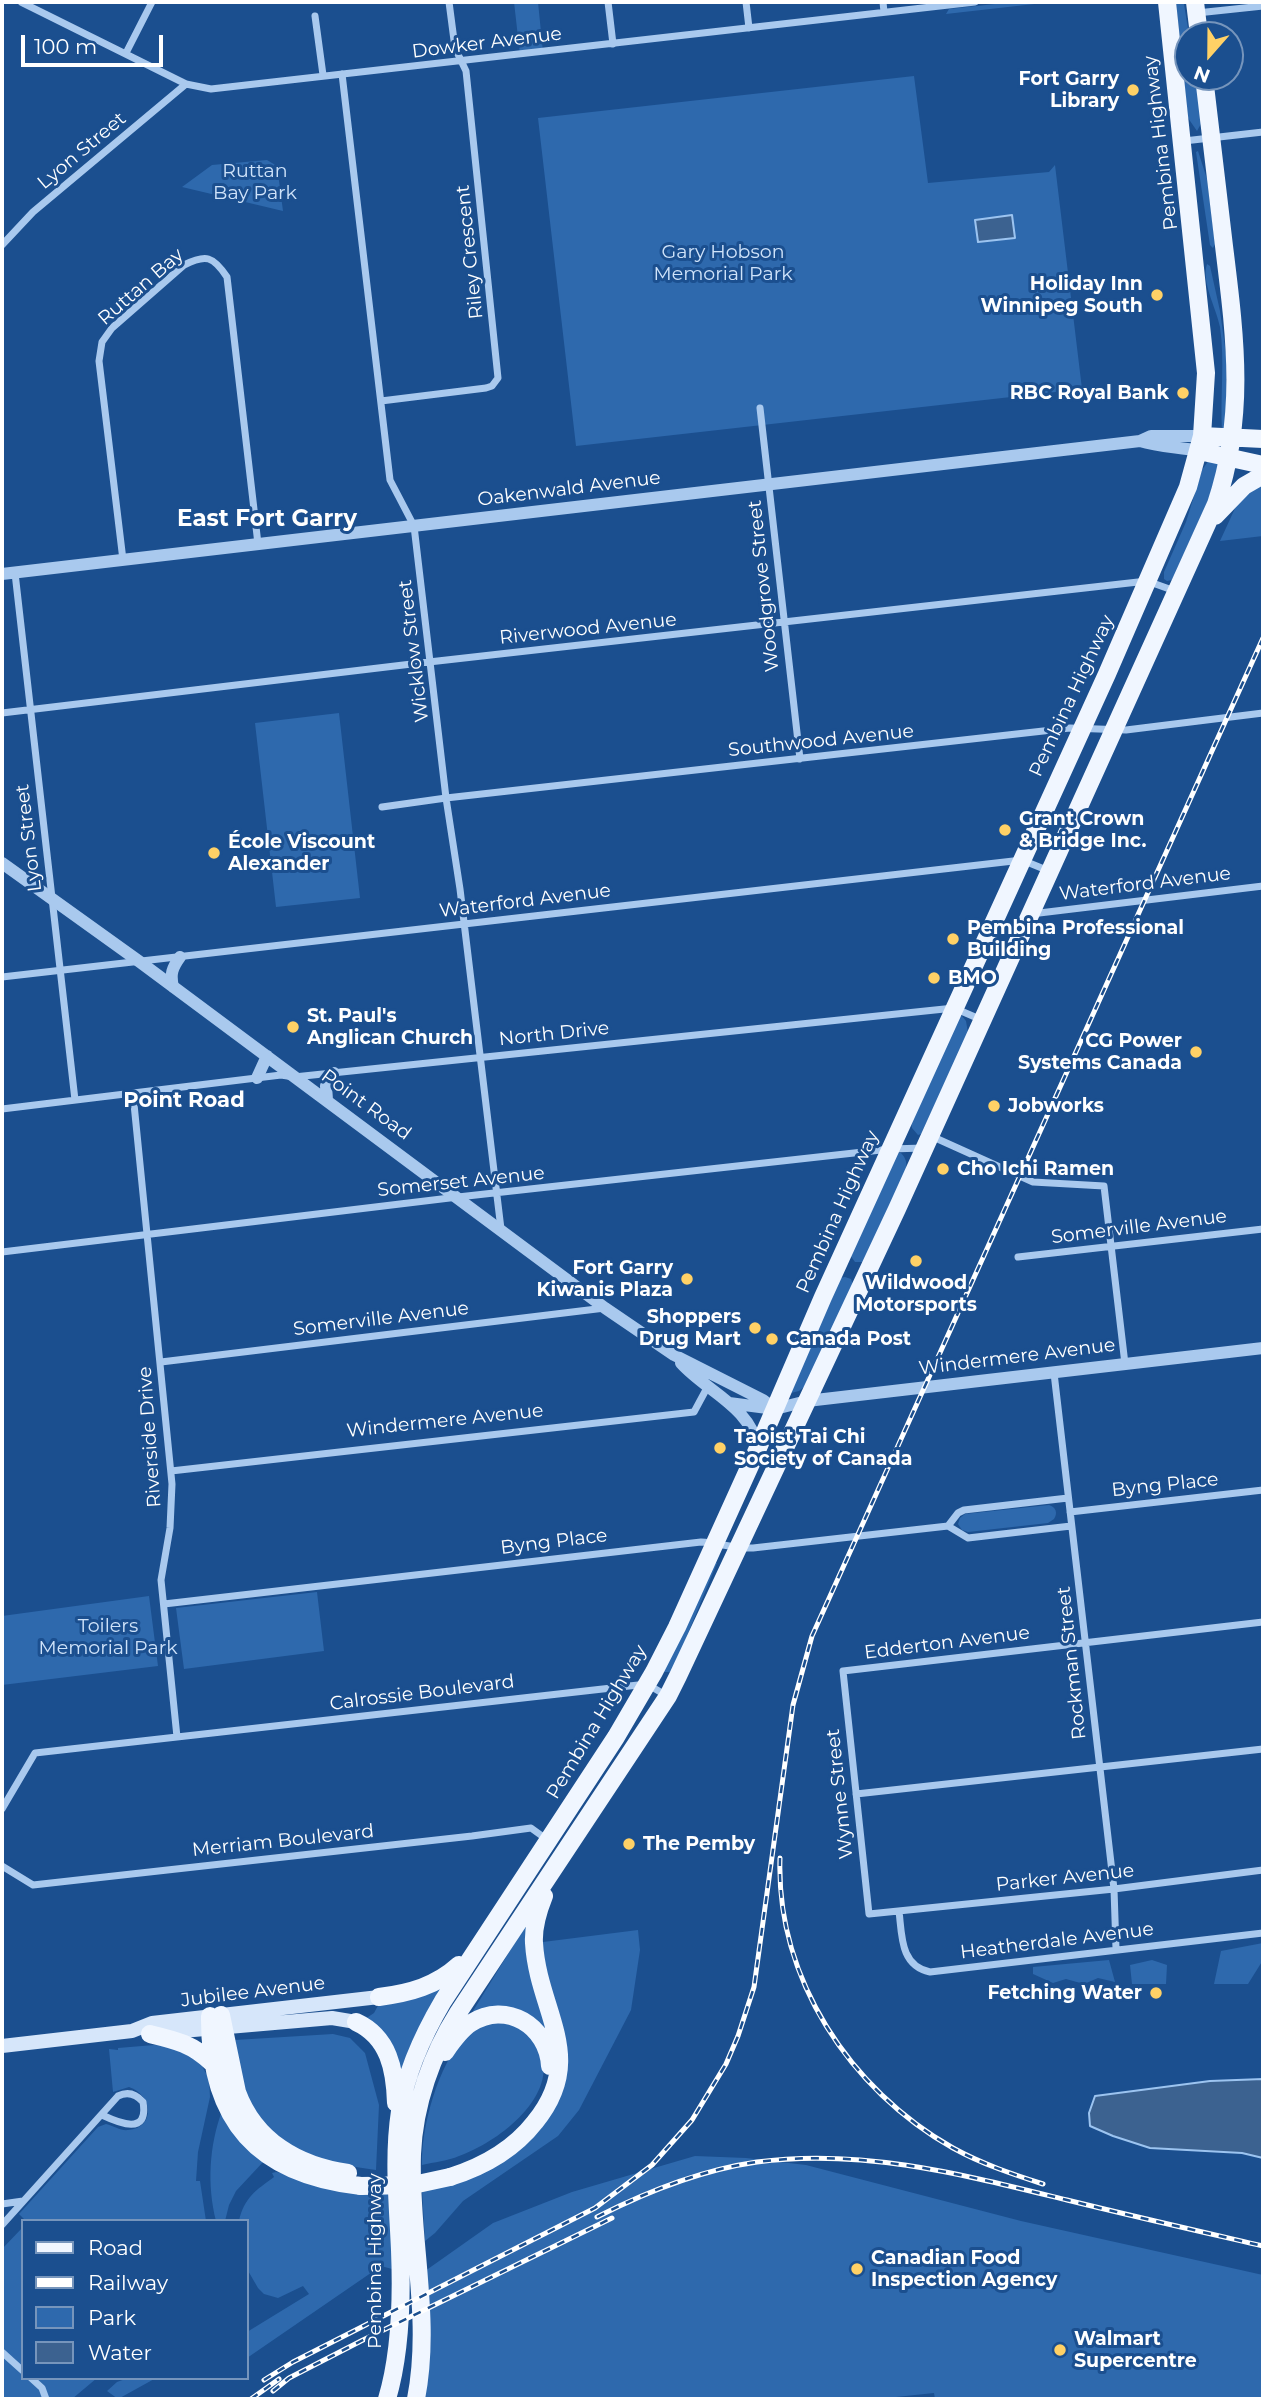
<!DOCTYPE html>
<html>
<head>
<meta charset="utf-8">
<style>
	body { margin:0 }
	#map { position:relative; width:1265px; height:2401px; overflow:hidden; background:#1b4f8f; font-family:Montserrat,sans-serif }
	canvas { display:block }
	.frame { position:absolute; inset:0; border:4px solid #fff; pointer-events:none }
	.legend { position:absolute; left:21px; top:2219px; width:228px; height:161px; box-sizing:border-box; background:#1b4f8f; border:2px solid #7695bc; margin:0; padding:9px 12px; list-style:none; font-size:21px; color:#fff }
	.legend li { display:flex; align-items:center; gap:14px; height:35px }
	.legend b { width:35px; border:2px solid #7695bc }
	.north { position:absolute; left:1174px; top:21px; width:70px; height:70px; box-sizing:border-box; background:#1b4f8f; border:2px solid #7695bc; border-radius:50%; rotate:201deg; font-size:19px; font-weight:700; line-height:28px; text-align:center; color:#fff }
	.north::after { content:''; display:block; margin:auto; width:24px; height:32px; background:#ffd166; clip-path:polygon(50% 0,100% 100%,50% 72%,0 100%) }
	.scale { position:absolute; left:21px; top:35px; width:142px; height:32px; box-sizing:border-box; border:4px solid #fff; border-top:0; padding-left:9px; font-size:21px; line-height:24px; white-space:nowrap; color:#fff; -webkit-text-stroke:5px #1b4f8f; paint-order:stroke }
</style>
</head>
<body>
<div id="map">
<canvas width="1265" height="2401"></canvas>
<div class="frame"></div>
<ul class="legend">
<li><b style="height:9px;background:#f0f6ff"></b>Road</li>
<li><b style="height:9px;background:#fff"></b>Railway</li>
<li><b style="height:19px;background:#2e69ad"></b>Park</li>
<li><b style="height:19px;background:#3c6290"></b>Water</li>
</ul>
<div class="north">N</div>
<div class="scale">100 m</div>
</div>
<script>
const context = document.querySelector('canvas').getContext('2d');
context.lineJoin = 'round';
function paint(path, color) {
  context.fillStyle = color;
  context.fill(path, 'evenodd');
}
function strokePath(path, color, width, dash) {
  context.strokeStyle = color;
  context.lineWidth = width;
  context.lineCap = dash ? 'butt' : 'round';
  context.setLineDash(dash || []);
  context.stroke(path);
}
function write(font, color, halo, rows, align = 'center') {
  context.font = font + ' Montserrat,sans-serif';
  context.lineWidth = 6;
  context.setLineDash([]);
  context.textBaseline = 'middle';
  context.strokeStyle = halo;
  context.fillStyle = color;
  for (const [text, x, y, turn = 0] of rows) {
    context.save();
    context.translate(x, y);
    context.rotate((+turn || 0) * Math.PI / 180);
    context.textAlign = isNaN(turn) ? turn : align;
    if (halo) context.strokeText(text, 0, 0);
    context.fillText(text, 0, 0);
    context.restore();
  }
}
const green = new Path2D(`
	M 514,2 L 538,2 L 543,52 L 520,55 Z
	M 1013,2 L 1052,2 L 946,14 L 949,9 Z
	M 1176,2 L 1184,2 L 1184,4 L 1189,35 L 1188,77 L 1197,77 L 1203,120 L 1197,131 L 1188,118 Z
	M 914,76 L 928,183 L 1049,172 L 1055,165 L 1082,389 L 576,446 L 538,118 Z
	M 1198,151 L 1207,179 L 1215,244 L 1213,248 L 1210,245 L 1196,152 Z
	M 267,160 L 277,166 L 283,211 L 182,187 L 212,165 Z
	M 1207,264 L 1210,266 L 1220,311 L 1226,354 L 1226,426 L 1222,431 C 1220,396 1225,362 1220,327 C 1216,307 1201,282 1207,264 Z
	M 1209,460 L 1219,463 L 1209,498 L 1172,580 L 1167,581 L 1164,579 L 1164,572 L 1186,522 L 1202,470 Z
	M 1263,480 L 1263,536 L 1220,541 L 1237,504 Z
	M 339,713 L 360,898 L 276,907 L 255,723 Z
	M 962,1016 L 966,1021 L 968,1033 L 921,1134 L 918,1135 L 912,1128 L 911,1121 L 958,1017 Z
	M 896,1153 L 901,1153 C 906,1158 907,1163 906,1170 L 863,1262 L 855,1262 L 850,1255 Z
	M 845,1277 L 851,1279 L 853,1285 L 808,1384 L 799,1391 L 791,1393 L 840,1278 Z
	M 1049,1505 C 1056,1507 1058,1513 1054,1519 L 1048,1523 L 968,1532 L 962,1530 L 958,1524 L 960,1518 L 965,1514 Z
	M 715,1562 L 717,1563 L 672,1672 L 663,1672 Z
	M 317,1592 L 324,1651 L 184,1669 L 176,1608 Z
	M 149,1596 L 158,1666 L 2,1685 L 2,1616 Z
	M 527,1923 L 548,2036 L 473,2011 Z
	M 638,1930 L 640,1950 L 631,2010 L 579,2110 L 558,2136 L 463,2201 L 435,2233 L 425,2241 L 422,2190 L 462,2180 L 557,2101 L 541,1961 L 543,1942 Z
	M 1263,1943 L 1263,1960 L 1248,1984 L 1214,1984 L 1221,1951 Z
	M 1109,1960 L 1115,1982 L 1098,1978 L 1084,1984 L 1066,1979 L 1053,1983 L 1033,1974 L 1033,1967 Z
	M 1152,1960 L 1167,1965 L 1166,1984 L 1132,1984 L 1130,1965 Z
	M 449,1974 L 396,2094 L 365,2019 L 374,2013 L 380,2002 Z
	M 493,2021 C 518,2025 534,2029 542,2055 C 555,2100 496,2143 459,2156 C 448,2161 434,2162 422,2165 C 421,2127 438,2066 464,2037 C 471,2029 484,2025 493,2021 Z
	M 333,2034 L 350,2038 L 365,2053 L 379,2105 L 376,2170 C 323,2163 266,2148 245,2094 C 239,2077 238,2057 235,2040 Z
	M 154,2045 L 177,2046 L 201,2064 L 209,2079 L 210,2097 L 198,2152 L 196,2181 L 200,2181 L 206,2221 L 26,2221 L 19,2214 L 98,2127 L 106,2124 C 114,2126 121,2131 128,2130 C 156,2128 153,2095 129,2087 L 113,2092 L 109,2049 L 118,2050 L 118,2048 Z
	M 222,2111 L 264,2161 L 236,2191 L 229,2205 L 225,2221 L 216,2221 C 207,2185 209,2146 222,2111 Z
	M 695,2156 L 746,2158 L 806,2165 L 1021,2221 L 1263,2275 L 1263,2399 L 935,2399 L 934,2393 L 877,2399 L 422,2399 L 425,2271 L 493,2223 L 572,2192 Z
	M 276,2172 L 391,2193 L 392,2269 L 381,2266 L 247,2358 L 247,2332 L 309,2294 L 303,2286 L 278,2298 L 264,2294 L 258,2288 L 247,2269 L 247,2221 L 239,2221 C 244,2198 256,2190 274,2177 L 272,2173 Z
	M 23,2227 L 23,2378 L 97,2378 L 72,2399 L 2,2399 L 2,2249 Z
	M 128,2378 L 156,2378 L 118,2399 L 107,2391 L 117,2382 Z`);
const water = new Path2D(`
	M 1012,215 L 1015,238 L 978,242 L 975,220 Z
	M 1263,2079 L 1263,2158 L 1242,2153 L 1150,2148 L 1113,2136 L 1090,2126 L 1089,2113 L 1095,2096 L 1210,2081 Z`);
const minor = new Path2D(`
	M 21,2 L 186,84 L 211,89 L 975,2
	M 608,2 L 613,44
	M 746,2 L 749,28
	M 883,2 L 884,12
	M 1197,13 L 1263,6
	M 315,16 L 323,75
	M 126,53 L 152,2
	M 342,74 L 390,480 L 414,526 L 446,798 L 460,889 L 501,1229
	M 1184,141 L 1263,132
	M 2,245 L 33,212 L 186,84
	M 381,401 L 486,388 L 492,386 L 498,378 L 466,71 L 455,48 L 449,2
	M 760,408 L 800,759
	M 123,560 L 99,361 L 102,342 L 112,328 L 184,265 C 206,254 213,256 227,277 L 258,544
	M 15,573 L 75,1100
	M 2,713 L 420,663 L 1147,581 L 1175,591
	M 382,807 L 446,798 L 1070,728 L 1126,730 L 1263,713
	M 1031,914 L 1263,886
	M 2,977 L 1022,860 L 1049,871
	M 2,1109 L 281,1075 L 294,1077 L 954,1008 L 982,1020
	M 931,1136 L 1033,1182 L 1104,1186 L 1125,1364
	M 2,1252 L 458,1197 L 890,1149 L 924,1148
	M 1018,1257 L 1263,1229
	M 161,1362 L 605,1308
	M 1054,1373 L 1114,1889 L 1116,1949
	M 171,1471 L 694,1412 L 708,1386
	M 1070,1512 L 1263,1490
	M 948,1526 L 958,1513 L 964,1510 L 1068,1498
	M 164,1604 L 701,1542 C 719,1543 735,1549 753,1548 L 948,1526 L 968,1538 L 1071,1526
	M 1263,1622 L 843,1671 L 869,1914 L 1114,1889 L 1263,1870
	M 177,1737 L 647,1684 L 667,1696
	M 856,1794 L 1263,1749
	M 2,1809 L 35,1753 L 177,1737 L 161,1580 L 170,1528 L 172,1484 L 133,1094
	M 2,1866 L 33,1885 L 472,1836 L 531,1828 L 549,1841
	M 899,1911 C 902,1935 900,1966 930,1972 L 1263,1933
	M 2,2204 L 23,2201
	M 2,2225 L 118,2096 C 128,2091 136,2094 143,2102 C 149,2136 119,2123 102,2115
	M 2,2352 L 23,2371
	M 31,2378 L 42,2388 L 46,2399`);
const tertiary = new Path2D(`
	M 1140,441 C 1159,447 1179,447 1199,451
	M 2,574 L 1140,441 L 1151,436 L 1202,436
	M 2,863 L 140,962 L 605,1308 L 674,1355 L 763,1400 L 775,1409
	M 173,987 C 170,974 172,968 180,957
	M 257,1078 L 267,1056
	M 327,1100 L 326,1086 L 334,1073
	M 681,1363 C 707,1392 750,1406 758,1448
	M 729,1403 L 775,1409 L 807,1401 L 1263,1348`);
const secondary = new Path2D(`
	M 159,2033 L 332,2018 L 356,2022
	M 2,2046 L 132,2031 L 152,2023 L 379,1997`);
const primary = new Path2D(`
	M 1195,2 L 1199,35
	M 1202,436 L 1263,439
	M 1199,451 L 1263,465
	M 1215,516 L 1244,486 L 1263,475
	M 379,1997 C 410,1993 436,1986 459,1965
	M 221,2015 L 237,2092 C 255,2141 298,2166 348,2173
	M 210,2016 C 209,2121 258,2175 361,2186
	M 356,2022 C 389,2037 395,2070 396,2103
	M 150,2034 C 175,2040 193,2044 212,2063
	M 445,2052 C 452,2042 460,2030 471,2023 C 506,2000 548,2026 550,2066
	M 450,2177 C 482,2167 514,2149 535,2122 C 588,2057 538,2012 534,1943 C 533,1927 538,1911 544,1896
	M 387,2399 C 401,2352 402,2299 400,2250 C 398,2204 393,2157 400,2111 C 406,2071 423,2035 443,2001 L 616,1737 L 654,1672 L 677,1627 L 758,1448 L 823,1297 L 1107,674 L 1188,487 L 1202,436 L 1206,373 L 1167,2
	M 416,2399 C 432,2318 409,2236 412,2154 C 414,2104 432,2054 458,2013 L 668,1696 L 678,1676 L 897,1209 L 1216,504 C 1246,415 1235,336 1224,246 C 1217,190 1211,133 1204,77`);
const rail = new Path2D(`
	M 780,1858 C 776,1978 850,2090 953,2148 C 982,2164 1012,2174 1043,2184
	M 597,2217 C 648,2191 701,2170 757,2162 C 863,2148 965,2175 1067,2200 C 1132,2216 1198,2231 1263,2246
	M 264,2380 L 293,2362 L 595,2208 L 652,2165 L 692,2120 L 726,2064 L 738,2036 L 754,1987 L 793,1705 L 812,1636 L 1263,638
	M 273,2391 L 289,2378 L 361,2341 L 612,2218
	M 251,2399 L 279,2379`);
const primaryBridge = new Path2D(`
	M 361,2186 L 413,2185 L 450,2177`);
const markers = [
	[1133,90,7,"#ffd166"],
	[1157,295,7,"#ffd166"],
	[1183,393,7,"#ffd166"],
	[1005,830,7,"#ffd166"],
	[214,853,7,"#ffd166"],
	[953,939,7,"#ffd166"],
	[934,978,7,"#ffd166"],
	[293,1027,7,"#ffd166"],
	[1196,1052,7,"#ffd166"],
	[994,1106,7,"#ffd166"],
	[943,1169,7,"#ffd166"],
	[916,1261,7,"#ffd166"],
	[687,1279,7,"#ffd166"],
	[755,1328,7,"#ffd166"],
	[772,1339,7,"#ffd166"],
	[720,1448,7,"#ffd166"],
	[629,1844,7,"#ffd166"],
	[1156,1993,7,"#ffd166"],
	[857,2269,7,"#ffd166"],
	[1060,2350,7,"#ffd166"]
];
const streetNames = [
	["Dowker Avenue",487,43,-7],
	["Pembina Highway",1161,143,-97],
	["Lyon Street",82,151,-40],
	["Riley Crescent",470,252,-96],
	["Ruttan Bay",141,287,-41],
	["Oakenwald Avenue",569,489,-7],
	["Woodgrove Street",764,586,-96],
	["Riverwood Avenue",588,629,-6],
	["Wicklow Street",414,651,-97],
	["Pembina Highway",1072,696,-65],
	["Southwood Avenue",821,741,-6],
	["Lyon Street",29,838,-97],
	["Waterford Avenue",1145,884,-7],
	["Waterford Avenue",525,901,-7],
	["North Drive",554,1034,-6],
	["Point Road",366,1105,36],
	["Somerset Avenue",461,1182,-6],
	["Pembina Highway",838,1212,-66],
	["Somerville Avenue",1139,1227,-7],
	["Somerville Avenue",381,1319,-7],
	["Windermere Avenue",1017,1357,-7],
	["Windermere Avenue",445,1421,-6],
	["Riverside Drive",150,1437,-94],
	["Byng Place",1165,1485,-6],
	["Byng Place",554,1542,-7],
	["Edderton Avenue",947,1643,-7],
	["Rockman Street",1072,1663,-96],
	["Calrossie Boulevard",422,1693,-7],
	["Pembina Highway",597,1722,-59],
	["Wynne Street",840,1794,-96],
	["Merriam Boulevard",283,1841,-6],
	["Parker Avenue",1065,1878,-6],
	["Heatherdale Avenue",1057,1941,-7],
	["Jubilee Avenue",253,1992,-7],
	["Pembina Highway",375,2261,-90]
];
const poiNames = [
	["Fort Garry",1119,79,"right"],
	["Library",1119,101,"right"],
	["Holiday Inn",1143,284,"right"],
	["Winnipeg South",1143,306,"right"],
	["RBC Royal Bank",1169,393,"right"],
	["Grant Crown",1019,819],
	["& Bridge Inc.",1019,841],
	["École Viscount",228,842],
	["Alexander",228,864],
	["Pembina Professional",967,928],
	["Building",967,950],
	["BMO",948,978],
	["St. Paul's",307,1016],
	["Anglican Church",307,1038],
	["CG Power",1182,1041,"right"],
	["Systems Canada",1182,1063,"right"],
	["Jobworks",1008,1106],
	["Cho Ichi Ramen",957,1169],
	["Fort Garry",673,1268,"right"],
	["Kiwanis Plaza",673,1290,"right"],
	["Wildwood",916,1283,"center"],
	["Motorsports",916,1305,"center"],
	["Shoppers",741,1317,"right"],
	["Drug Mart",741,1339,"right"],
	["Canada Post",786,1339],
	["Taoist Tai Chi",734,1437],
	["Society of Canada",734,1459],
	["The Pemby",643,1844],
	["Fetching Water",1142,1993,"right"],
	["Canadian Food",871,2258],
	["Inspection Agency",871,2280],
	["Walmart",1074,2339],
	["Supercentre",1074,2361]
];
const parkNames = [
	["Ruttan",255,171],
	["Bay Park",255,193],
	["Gary Hobson",723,252],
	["Memorial Park",723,274],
	["Toilers",108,1626],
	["Memorial Park",108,1648]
];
const neighbourhoodNames = [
	["Point Road",184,1101]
];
const quarterNames = [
	["East Fort Garry",267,519]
];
paint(green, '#2e69ad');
paint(water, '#3c6290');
strokePath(water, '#9cc4f0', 2);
strokePath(minor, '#a9c9ee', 7);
strokePath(tertiary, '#a9c9ee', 12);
strokePath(secondary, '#d6e6fa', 14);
strokePath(primary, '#f0f6ff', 18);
strokePath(rail, '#fff', 5);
strokePath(rail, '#1b4f8f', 2.5, [8]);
strokePath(primaryBridge, '#f0f6ff', 18);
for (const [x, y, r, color] of markers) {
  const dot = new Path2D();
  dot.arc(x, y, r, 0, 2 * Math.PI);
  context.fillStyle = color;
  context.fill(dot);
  strokePath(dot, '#1b4f8f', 2.5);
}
write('19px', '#fff', '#1b4f8f', streetNames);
write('bold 19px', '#fff', '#1b4f8f', poiNames, 'left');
write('19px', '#cfe3fa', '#1b4f8f', parkNames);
write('bold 21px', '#fff', '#1b4f8f', neighbourhoodNames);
write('bold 23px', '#fff', '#1b4f8f', quarterNames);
</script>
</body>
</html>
